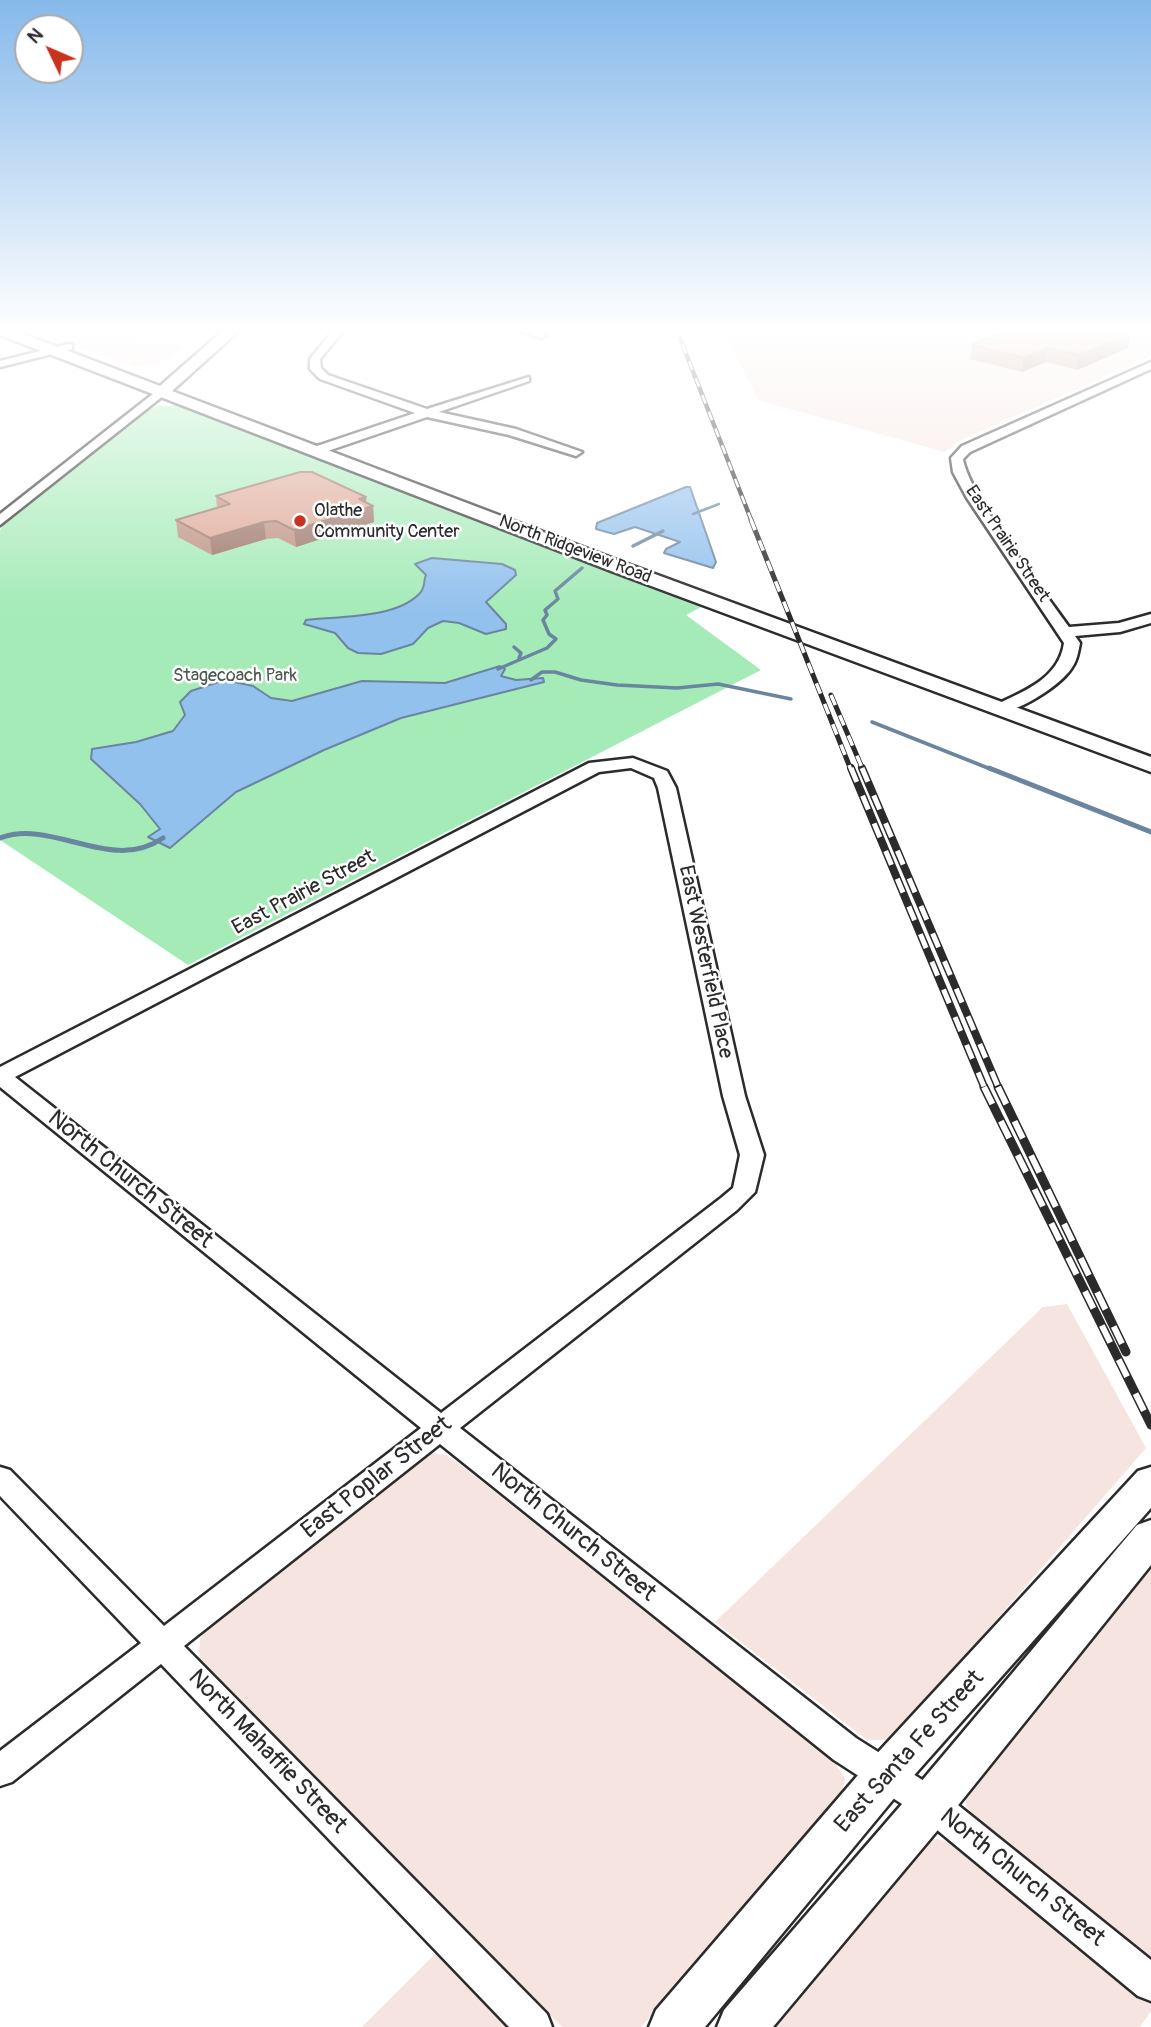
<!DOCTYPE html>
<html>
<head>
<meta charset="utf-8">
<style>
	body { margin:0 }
	#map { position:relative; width:1151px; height:2027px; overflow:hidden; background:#fff; font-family:Pangolin,sans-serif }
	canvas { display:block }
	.north { position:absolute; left:14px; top:14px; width:70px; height:70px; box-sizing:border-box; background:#fff; border:2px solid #aaa; border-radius:50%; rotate:314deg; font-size:19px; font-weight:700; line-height:28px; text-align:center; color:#2b2b2b }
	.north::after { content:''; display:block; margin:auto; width:24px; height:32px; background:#c8321e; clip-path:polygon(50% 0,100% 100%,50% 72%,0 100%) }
</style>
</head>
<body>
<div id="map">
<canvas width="1151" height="2027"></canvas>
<div class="north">N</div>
</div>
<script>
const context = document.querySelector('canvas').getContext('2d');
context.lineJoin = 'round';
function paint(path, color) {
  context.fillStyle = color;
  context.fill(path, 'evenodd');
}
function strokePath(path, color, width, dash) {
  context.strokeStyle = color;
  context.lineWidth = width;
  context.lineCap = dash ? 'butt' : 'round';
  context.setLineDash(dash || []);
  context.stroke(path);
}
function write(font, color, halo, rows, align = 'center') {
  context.font = font + ' Pangolin,sans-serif';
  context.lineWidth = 5;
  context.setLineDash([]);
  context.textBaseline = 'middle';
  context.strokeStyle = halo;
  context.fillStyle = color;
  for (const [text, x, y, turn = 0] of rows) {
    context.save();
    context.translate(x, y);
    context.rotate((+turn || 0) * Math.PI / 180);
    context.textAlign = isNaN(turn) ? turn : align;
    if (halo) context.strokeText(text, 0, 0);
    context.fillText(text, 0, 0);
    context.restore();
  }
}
const built = new Path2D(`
	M 103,328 L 143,343 L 184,345 L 161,362 L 135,367 L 31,330 Z
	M 722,328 L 1146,328 L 1151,330 L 1151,356 L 959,441 L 945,452 L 758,400 Z
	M 1067,1304 L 1146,1448 L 898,1733 L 889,1740 L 867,1740 L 715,1622 L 1043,1307 Z
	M 432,1454 L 446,1455 L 461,1465 L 836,1764 L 845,1779 L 841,1798 L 641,2027 L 562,2027 L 204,1667 L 199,1657 L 200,1638 L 220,1616 L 421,1459 Z
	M 1151,1565 L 1151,1965 L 982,1826 L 966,1806 L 966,1790 Z
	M 937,1839 L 962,1845 L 1151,2003 L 1151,2011 L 1140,2027 L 763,2027 L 927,1840 Z
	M 442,1947 L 517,2027 L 362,2027 Z`);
const green = new Path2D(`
	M 184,405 L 709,603 L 686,615 L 761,670 L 188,965 L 0,840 L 0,531 L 6,520 L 103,440 L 146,411 L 159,406 Z`);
const water = new Path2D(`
	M 686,487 L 690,487 L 716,562 L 713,568 L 664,553 L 666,549 L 680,542 L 635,527 L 614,534 L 596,529 L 597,523 Z
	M 432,558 L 502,564 L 515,570 L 516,575 L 486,602 L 506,624 L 506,629 L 486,634 L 459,623 L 443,621 L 428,628 L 413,644 L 381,654 L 358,653 L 348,648 L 335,633 L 304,624 L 306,620 C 338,616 395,619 419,594 C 426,588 423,581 426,575 L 415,564 Z
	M 500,666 L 505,669 L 501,676 L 516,680 L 543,678 L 544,682 L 401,718 L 324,750 L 236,792 L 170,848 L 148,837 L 160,829 L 140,804 L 91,759 L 92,749 L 136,742 L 173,731 L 185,715 L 180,702 L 191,691 L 225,680 L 253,686 L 271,698 L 292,701 L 362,681 L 445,683 Z`);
const streamFar2 = new Path2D(`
	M 693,514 L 719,504`);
const streamFar1 = new Path2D(`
	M 633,546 L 663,531
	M 514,647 L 521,653 L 519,658
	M 498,669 L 547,648 L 556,639 L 549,634 L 543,620 L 547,615 L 545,610 L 558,599 L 555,591 L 582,568
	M 531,680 L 542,672 L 555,672 L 581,680 L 617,685 L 677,688 L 718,684 L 791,699
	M 872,722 L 993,770`);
const stream = new Path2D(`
	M 989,768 L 1151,832
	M 0,838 C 53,818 111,874 163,838`);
const minor = new Path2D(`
	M 335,328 L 346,328 L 320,359 L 321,368 L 328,375 L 427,409 L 529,377 L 529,381 L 439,412 L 516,429 L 582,452 L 576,456 L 509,435 L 427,417 L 319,454 L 311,454 L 311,448 L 415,413 L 320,379 L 310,369 L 310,359 Z
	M 511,328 L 529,328 L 546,335 L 541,338 Z
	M 68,344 L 72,345 L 72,349 L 0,367 L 0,361 Z
	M 1151,362 L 1151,369 L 970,452 L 963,459 C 969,496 1044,591 1069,627 L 1119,623 L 1151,614 L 1151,623 L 1120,632 L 1075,636 L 1080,643 C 1078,653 1077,661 1071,669 C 1060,685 1015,716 995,711 L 995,705 C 1025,691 1059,678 1064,643 L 967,498 L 953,472 L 951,458 L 962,446 Z
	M 158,390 L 168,392 L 0,525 L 0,514 Z
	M 633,758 L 667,771 L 676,788 L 745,1096 L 764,1155 L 755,1192 L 737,1210 L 460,1428 L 856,1738 L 943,1793 L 1151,1960 L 1151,2001 L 1138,1996 L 919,1815 L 834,1760 L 440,1444 L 184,1646 L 547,2014 L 552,2027 L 509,2027 L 161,1664 L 12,1782 L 0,1786 L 0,1751 L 141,1643 L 0,1496 L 0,1467 L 10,1470 L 164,1626 L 421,1428 L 0,1087 L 0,1067 L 589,763 ZM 631,768 L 654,778 L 658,788 L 723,1096 L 740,1155 L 733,1188 L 721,1198 L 441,1413 L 15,1077 L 599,772 Z`);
const major = new Path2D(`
	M 0,328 L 8,328 L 160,386 L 226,328 L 242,328 L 172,391 L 625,563 L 1151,757 L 1151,772 L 611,571 L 0,335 Z
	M 1151,1467 L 1151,1508 L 901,1790 L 705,2027 L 649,2027 L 656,2010 L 871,1760 L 1138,1471 Z
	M 1151,1520 L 1151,1565 L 947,1819 L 773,2027 L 717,2027 L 724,2010 L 915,1789 L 1137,1525 Z`);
const railFar3 = new Path2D(`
	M 676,328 L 752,522`);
const railFar2 = new Path2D(`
	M 751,520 L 851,770
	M 831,695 L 863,770`);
const railFar1 = new Path2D(`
	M 851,768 L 985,1089
	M 862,768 L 999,1089`);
const rail = new Path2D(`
	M 984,1087 L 1151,1425
	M 998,1087 L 1126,1352`);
const wall = new Path2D(`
	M 1130,334 L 1128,348 L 1077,370 L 1046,362 L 1022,372 L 970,359 L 972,345 Z
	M 216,496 L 366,497 L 366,503 L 373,506 L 374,522 L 296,547 L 278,538 L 266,539 L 212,555 L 178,537 L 176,520 L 217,508 Z`);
const shadedWall = new Path2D(`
	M 1130,334 L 1128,348 L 1077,370 L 1079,355 Z
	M 1048,348 L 1046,362 L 1022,372 L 1024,358 Z
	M 366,497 L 367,508 L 373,506 L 374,522 L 296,547 L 294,530 L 359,499 Z
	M 264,522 L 266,539 L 212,555 L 210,538 Z`);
const building = new Path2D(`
	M 1014,328 L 1126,328 L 1130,334 L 1079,355 L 1048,348 L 1024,358 L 972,345 Z
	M 300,472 L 312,472 L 366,497 L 359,499 L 373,506 L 294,530 L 276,521 L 264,522 L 210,538 L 176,520 L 230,504 L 216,496 Z`);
const markers = [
	[300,521,7,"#c8321e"]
];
const farPoinames = [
	["Olathe",314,511],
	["Community Center",314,532]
];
const farStreetnames = [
	["East Prairie Street",1007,544,56],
	["North Ridgeview Road",575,550,21]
];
const farParknames = [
	["Stagecoach Park",235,676]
];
const streetNames = [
	["East Prairie Street",304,893,-28],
	["East Westerfield Place",705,962,78]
];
const nearStreetnames = [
	["North Church Street",130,1180,39],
	["East Poplar Street",377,1478,-38],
	["North Church Street",573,1533,39],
	["North Mahaffie Street",267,1752,46],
	["East Santa Fe Street",910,1752,-48],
	["North Church Street",1022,1878,39]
];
paint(built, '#f5e4df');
paint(green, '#a5ebb8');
paint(water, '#93c1ed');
strokePath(water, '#69859f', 2);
strokePath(streamFar2, '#69859f', 2.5);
strokePath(streamFar1, '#69859f', 3.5);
strokePath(stream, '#69859f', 5);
strokePath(minor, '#2b2b2b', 5);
strokePath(major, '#2b2b2b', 5);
paint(minor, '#fff');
paint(major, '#fff');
strokePath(railFar3, '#2b2b2b', 4.5);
strokePath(railFar2, '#2b2b2b', 5);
strokePath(railFar1, '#2b2b2b', 8);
strokePath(rail, '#2b2b2b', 9);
strokePath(railFar3, '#fff', 2.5, [9]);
strokePath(railFar2, '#fff', 3.5, [11]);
strokePath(railFar1, '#fff', 5, [15]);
strokePath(rail, '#fff', 6, [19]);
paint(wall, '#be8f7f');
paint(shadedWall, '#9b7468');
paint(building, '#dda694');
strokePath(building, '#9b7468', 2);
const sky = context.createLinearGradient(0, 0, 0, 612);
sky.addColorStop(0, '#86b9ea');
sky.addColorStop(0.54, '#fff');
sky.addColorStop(1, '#ffffff00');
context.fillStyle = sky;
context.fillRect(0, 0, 1151, 612);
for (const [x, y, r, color] of markers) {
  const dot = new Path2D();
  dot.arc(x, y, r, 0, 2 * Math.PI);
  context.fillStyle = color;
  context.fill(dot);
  strokePath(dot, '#fff', 2.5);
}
write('18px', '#2b2b2b', '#fff', farPoinames, 'left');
write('18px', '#2b2b2b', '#fff', farStreetnames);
write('18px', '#4a5b4e', '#fff', farParknames);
write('21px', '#2b2b2b', '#fff', streetNames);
write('24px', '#2b2b2b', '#fff', nearStreetnames);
</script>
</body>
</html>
